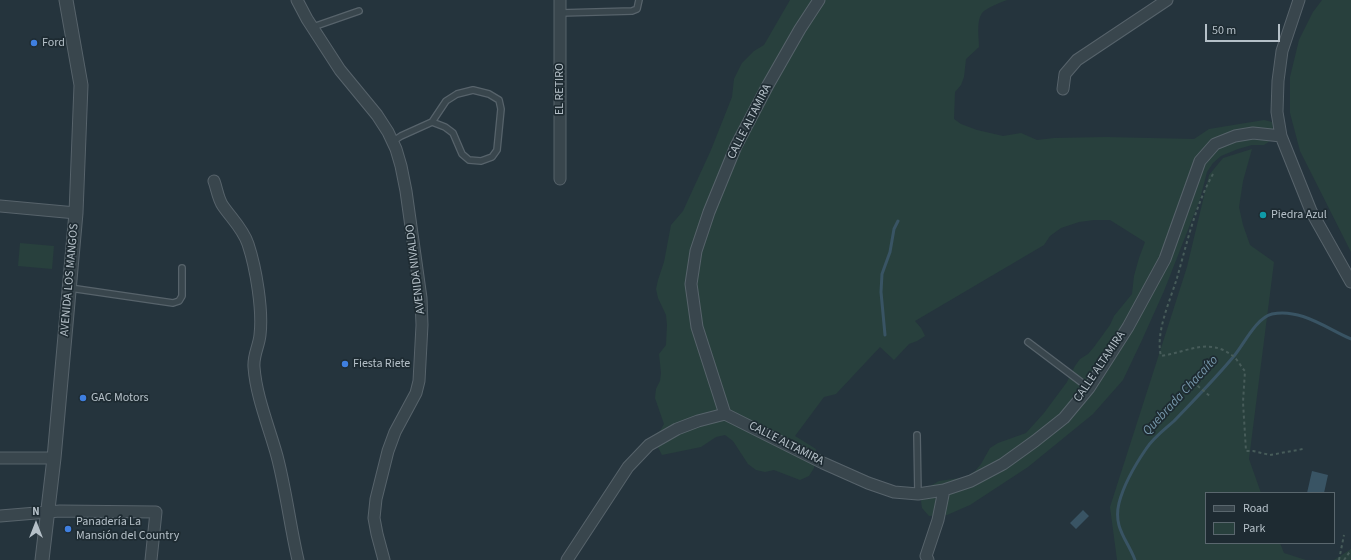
<!DOCTYPE html>
<html>
<head>
<meta charset="utf-8">
<style>
  body { margin:0 }
  #map { position:relative; width:1351px; height:560px; overflow:hidden; background:#25343d; font-family:"Source Sans 3",sans-serif }
  canvas { display:block }
  .legend { position:absolute; left:1205px; top:492px; width:130px; height:52px; box-sizing:border-box; background:#1e2b32; border:1px solid #5a676e; margin:0; padding:5px 7px; list-style:none; font-size:12px; color:#b5c0c8 }
  .legend li { display:flex; align-items:center; gap:8px; height:20px }
  .legend b { width:20px; border:1px solid #5a676e }
  .north { position:absolute; left:16px; top:504px; width:40px; height:40px; -webkit-text-stroke:3px #1e2b32; paint-order:stroke; rotate:0deg; font-size:11px; font-weight:700; line-height:16px; text-align:center; color:#b5c0c8 }
  .north::after { content:''; display:block; margin:auto; width:14px; height:18px; background:#b5c0c8; clip-path:polygon(50% 0,100% 100%,50% 72%,0 100%) }
  .scale { position:absolute; left:1205px; top:24px; width:75px; height:18px; box-sizing:border-box; border:2px solid #b5c0c8; border-top:0; padding-left:5px; font-size:12px; line-height:14px; white-space:nowrap; color:#b5c0c8; -webkit-text-stroke:3px #1e2b32; paint-order:stroke }
</style>
</head>
<body>
<div id="map">
<canvas width="1351" height="560"></canvas>
<ul class="legend">
<li><b style="height:5px;background:#39464d"></b>Road</li>
<li><b style="height:11px;background:#28403d"></b>Park</li>
</ul>
<div class="north">N</div>
<div class="scale">50 m</div>
</div>
<script>
const c = document.querySelector('canvas').getContext('2d');
c.lineJoin = 'round';
function paint(path, color) {
  c.fillStyle = color;
  c.fill(path, 'evenodd');
}
function trace(path, color, width, dash) {
  c.strokeStyle = color;
  c.lineWidth = width;
  c.lineCap = dash ? 'butt' : 'round';
  c.setLineDash(dash || []);
  c.stroke(path);
}
function drawText(font, color, halo, rows, align = 'center') {
  c.font = font + ' "Source Sans 3",sans-serif';
  c.lineWidth = 3.5;
  c.setLineDash([]);
  c.textBaseline = 'middle';
  c.strokeStyle = halo;
  c.fillStyle = color;
  for (const [text, x, y, turn = 0] of rows) {
    c.save();
    c.translate(x, y);
    c.rotate((+turn || 0) * Math.PI / 180);
    c.textAlign = isNaN(turn) ? turn : align;
    if (halo) c.strokeText(text, 0, 0);
    c.fillText(text, 0, 0);
    c.restore();
  }
}
paint(new Path2D(`
  M790,0h217c-6,2 -21,8 -25,13 -6,8 -3,25 -3,34l-13,12 -2,18 -3,8 -6,7 -1,27 7,5 16,6 26,6 18,-3 16,7 17,-2 52,-1 88,2 15,-10 55,-9 8,2 1,5 -3,14 -6,4h-12l-14,4 -17,7 -8,7 -6,9 -7,27 -36,92 -22,49 -19,40 -30,34 -65,53 -58,38 -23,10 -18,1 -7,-8 -1,-7 2,-9 2,-3 14,-8 28,-4 8,-6 6,-7 9,-16 8,-5 28,-10 18,-20 23,-31 8,-16 5,-7 8,-5 6,-7 16,-22 4,-9 18,-22 2,-18 5,-18 6,-16 -35,-22h-16l-15,2 -18,6 -11,8 -6,9 -129,76 6,7 4,8 -8,5 -8,3 -15,16 -14,-13 -44,47 -12,3 -29,39 21,13 -2,19 -5,8 -9,4 -26,-10 -9,2 -9,-2 -8,-6 -15,-23 -8,-6 -9,2 -15,10 -39,8 -10,-19 8,-5 4,-7 -9,-26 1,-9 4,-8 1,-8 -2,-19 7,-9 1,-20 -1,-10 -8,-17 -2,-9 2,-9 6,-18 7,-37 12,-14 28,-61 21,-53 2,-18 8,-16 12,-12 10,-6z
  M1322,0h29v252l-51,-101 -10,-38v-36l9,-37 14,-28z
  M1252,149l-9,32 -4,26 4,18 7,20 24,17 -25,197 12,34h-55v50h74l4,10 22,7h-189l-7,-53 77,-240 22,-92 14,-17z
  M20,243l34,3 -2,23 -34,-3z
  M1351,549v11h-17z`), '#28403d');
paint(new Path2D(`
  M1312,471l16,4 -4,18h-17z
  M1083,510l6,6 -13,13 -6,-6z`), '#395464');
trace(new Path2D(`
  M885,335l-4,-43 1,-18 8,-22 4,-23 4,-8
  M1135,560c-8,-21 -22,-32 -16,-57 5,-19 16,-38 27,-54 7,-11 18,-19 28,-28 20,-21 41,-42 60,-65 10,-12 22,-38 38,-42 28,-6 54,14 79,25`), '#395464', 3);
const service = new Path2D(`
  M560,13l72,-2 5,-2 2,-9
  M313,27l46,-16
  M392,142l9,-6 31,-14 14,-21 11,-7 16,-4 16,4 10,6 2,9 -4,41 -5,7 -11,4 -12,-1 -7,-6 -9,-21 -8,-6 -13,-5
  M70,288l103,15 6,-2 3,-5v-28
  M1028,342l61,46
  M917,435l1,59`);
const minor = new Path2D(`
  M297,0l10,19 33,51 37,45 11,17 8,17 5,17 5,25 15,107 1,27 -3,56 -3,12 -21,39 -7,19 -12,48 -2,19 3,16 7,26
  M1299,0l-17,51 -4,30 -1,31 4,24 30,75 40,71
  M1063,89l2,-15 12,-14 90,-60
  M560,179v-179
  M214,181c3,8 4,18 9,25 9,13 20,23 25,38 8,24 15,66 12,91 -1,11 -7,20 -6,32 2,29 15,60 23,89 9,34 13,70 21,104
  M0,206l76,7
  M725,414l-28,-87 -6,-43 5,-33 13,-39 27,-66 32,-61 32,-56 19,-29
  M0,458h54
  M0,516l60,-5 96,1 -5,48
  M567,560l61,-93 21,-22 28,-16 21,-8 27,-7 98,49 45,20 26,9 24,2 26,-4 27,-9 32,-17 32,-23 29,-23 25,-30 39,-61 37,-68 35,-98 15,-17 20,-8 18,-3 28,3
  M928,560l-2,-4 12,-36 6,-30`);
const tertiary = new Path2D(`
  M42,560l12,-102 22,-245 5,-128 -15,-85`);
trace(service, '#57636b', 8);
trace(minor, '#57636b', 13);
trace(tertiary, '#57636b', 15);
trace(new Path2D(`
  M1213,174c-18,32 -26,69 -36,104 -7,23 -22,55 -16,78 27,-4 47,-19 72,0 5,4 8,11 12,15l-2,31 3,49h7l17,4 33,-6
  M1193,382l18,15
  M1339,560l5,-25
  M1344,560l7,-10`), '#475c5a', 2, [3, 3]);
trace(service, '#39464d', 5.5);
trace(minor, '#39464d', 11);
trace(tertiary, '#39464d', 13);
for (const [x, y, r, color] of [
  [34,43,4,"#3f7fe0"],
  [1263,215,4,"#0f9aa8"],
  [345,364,4,"#3f7fe0"],
  [83,398,4,"#3f7fe0"],
  [68,529,4,"#3f7fe0"]
]) {
  const dot = new Path2D();
  dot.arc(x, y, r, 0, 2 * Math.PI);
  c.fillStyle = color;
  c.fill(dot);
  trace(dot, '#1e2b32', 1.5);
}
drawText('12px', '#b5c0c8', '#1e2b32', [
  ["Ford",42,43],
  ["Piedra Azul",1271,215],
  ["Fiesta Riete",353,364],
  ["GAC Motors",91,398],
  ["Panadería La",76,522],
  ["Mansión del Country",76,536]
], 'left');
drawText('12px', '#b5c0c8', '#1e2b32', [
  ["EL RETIRO",560,89,-90],
  ["CALLE ALTAMIRA",750,122,-63],
  ["AVENIDA NIVALDO",416,269,-97],
  ["AVENIDA LOS MANGOS",70,280,-85],
  ["CALLE ALTAMIRA",1100,367,-56],
  ["CALLE ALTAMIRA",786,444,27]
]);
drawText('italic 13px', '#7697aa', '#1e2b32', [
  ["Quebrada Chacaíto",1181,396,-47]
]);
</script>
</body>
</html>
